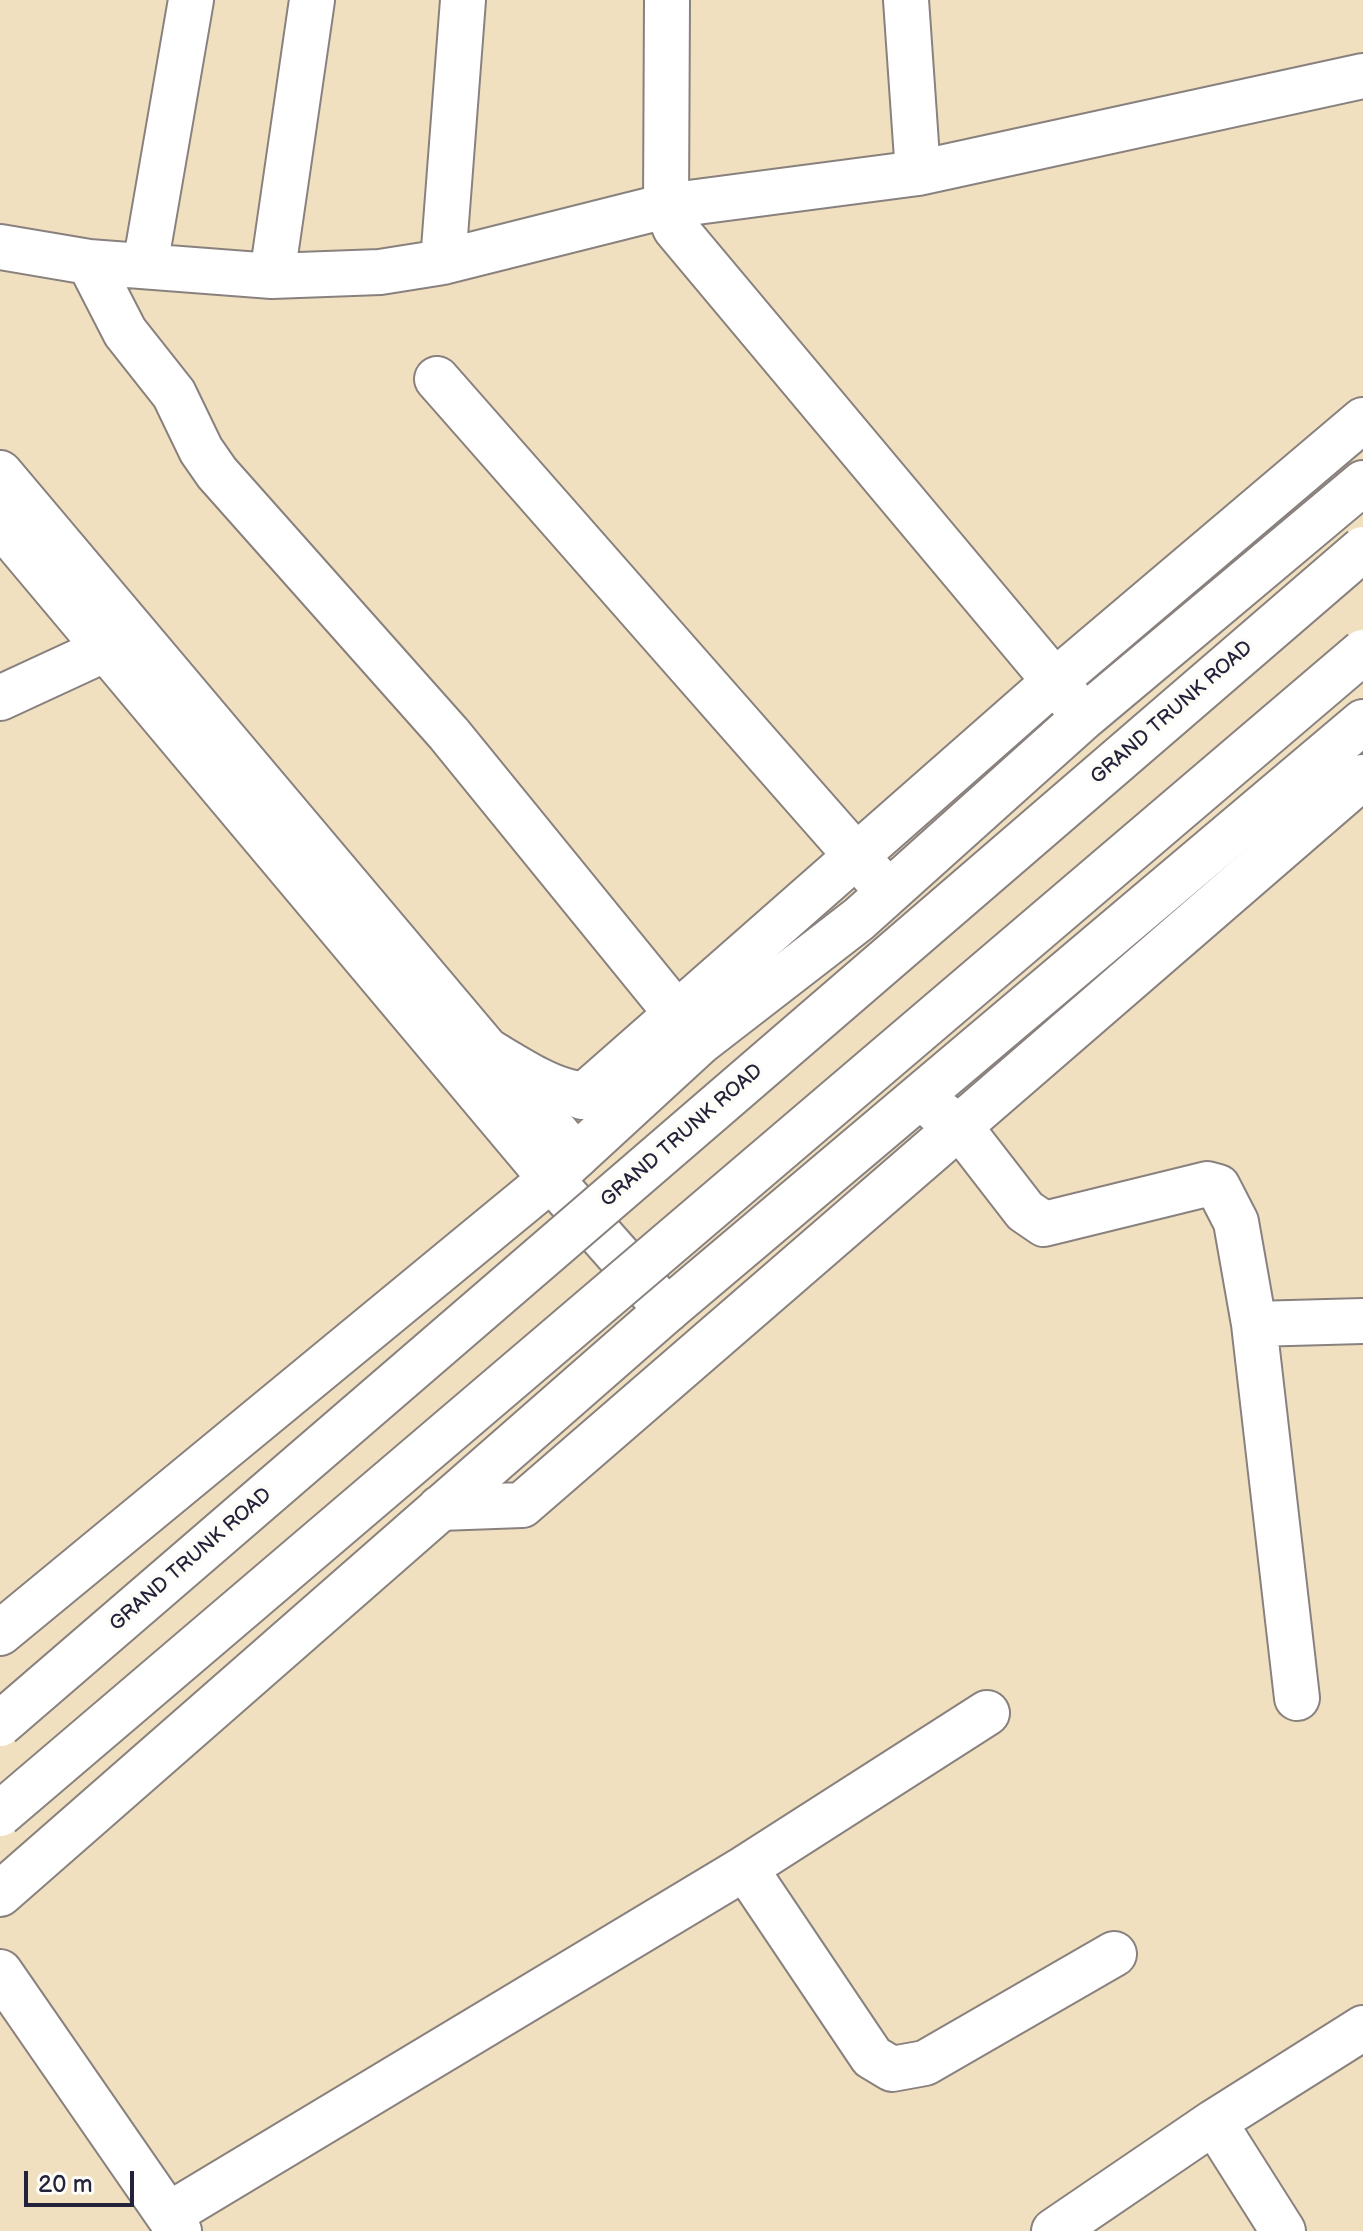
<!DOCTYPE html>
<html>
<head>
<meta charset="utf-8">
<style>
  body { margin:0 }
  #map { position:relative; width:1363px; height:2231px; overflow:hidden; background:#f0e0c0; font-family:"Balsamiq Sans",sans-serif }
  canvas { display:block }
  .scale { position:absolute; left:24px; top:2171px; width:110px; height:36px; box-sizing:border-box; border:4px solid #22223b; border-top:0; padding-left:10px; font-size:24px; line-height:28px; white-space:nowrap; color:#22223b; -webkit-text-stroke:6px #fdfcf7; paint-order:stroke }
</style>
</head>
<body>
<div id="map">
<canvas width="1363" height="2231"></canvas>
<div class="scale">20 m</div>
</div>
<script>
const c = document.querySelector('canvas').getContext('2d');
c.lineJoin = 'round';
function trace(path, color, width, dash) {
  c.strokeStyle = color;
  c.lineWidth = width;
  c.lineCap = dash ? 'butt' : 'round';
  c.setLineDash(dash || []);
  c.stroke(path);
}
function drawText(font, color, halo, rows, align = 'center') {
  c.font = font + ' "Balsamiq Sans",sans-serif';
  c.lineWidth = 7;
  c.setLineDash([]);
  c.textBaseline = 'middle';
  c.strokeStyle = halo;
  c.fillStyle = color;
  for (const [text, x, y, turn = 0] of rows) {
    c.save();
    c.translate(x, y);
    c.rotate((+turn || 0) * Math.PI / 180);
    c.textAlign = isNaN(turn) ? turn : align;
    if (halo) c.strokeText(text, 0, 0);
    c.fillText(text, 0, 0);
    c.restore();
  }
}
const minor = new Path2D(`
  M667,0l-1,206 9,22 398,475
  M906,0l12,173
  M0,247l89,15 183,14 108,-4 63,-10 223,-56 252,-33 445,-97
  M89,262l36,70 49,62 27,56 16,23 232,261 245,301
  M443,262l20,-262
  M145,266l46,-266
  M272,276l40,-276
  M437,379l437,497
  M0,698l106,-49
  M582,1097l473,-416 308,-261
  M936,1110l24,17 65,84 19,13 163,-40 11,3 18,35 18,102 43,374
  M1254,1324l109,-3
  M440,1508l82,-3 841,-728
  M745,1868l127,189 20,12 33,-6 189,-109
  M0,1972l179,259
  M1214,2122l69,109
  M168,2215l577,-347 242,-155
  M1054,2231l160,-109 149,-94`);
const major = new Path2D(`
  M0,473l576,683
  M0,523l551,656 116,131`);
const highway = new Path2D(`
  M488,1051c64,38 83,54 160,38
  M0,1633l551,-454 149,-137 159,-123 225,-202 279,-234
  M0,1894l667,-584 696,-588`);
trace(minor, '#89817e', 48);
trace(major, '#89817e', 48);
trace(highway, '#89817e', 48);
trace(minor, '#fff', 44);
trace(major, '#fff', 44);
trace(highway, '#fff', 44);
const highwayBridge = new Path2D(`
  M0,1724l1363,-1175
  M0,1814l1363,-1162`);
trace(highwayBridge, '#89817e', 48, []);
trace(highwayBridge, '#fff', 44);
drawText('20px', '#22223b', '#fdfcf7', [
  ["GRAND TRUNK ROAD",1172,713,-41],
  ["GRAND TRUNK ROAD",682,1136,-41],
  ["GRAND TRUNK ROAD",191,1560,-41]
]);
</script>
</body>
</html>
